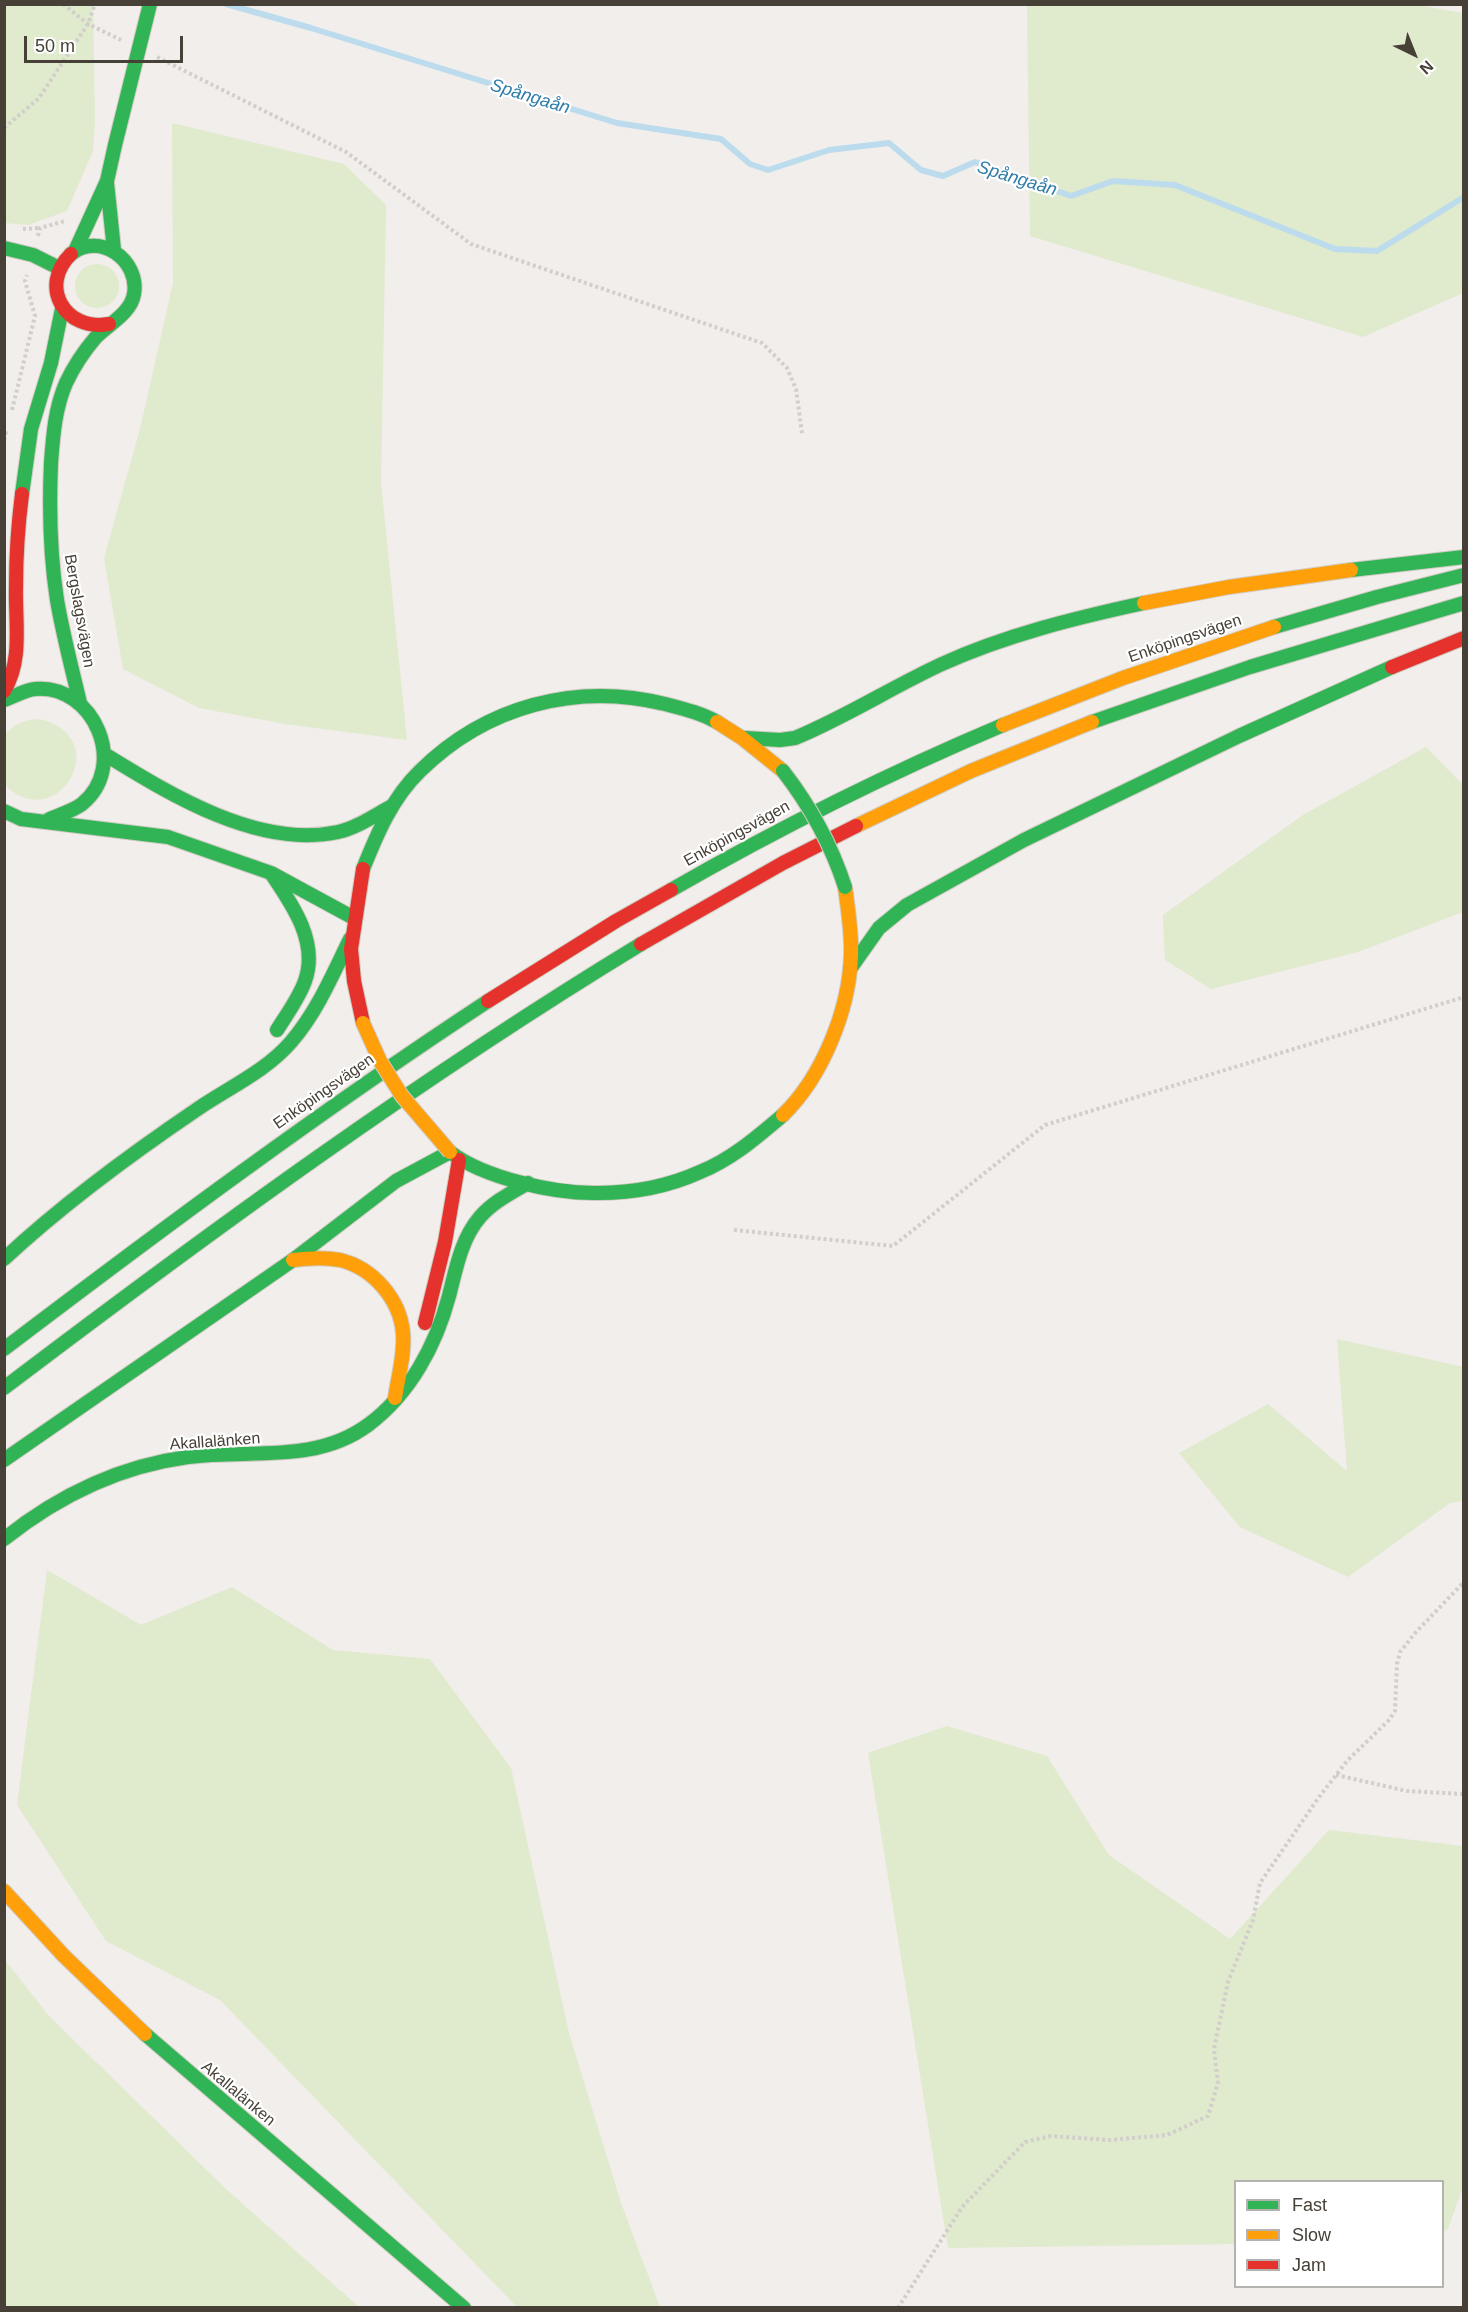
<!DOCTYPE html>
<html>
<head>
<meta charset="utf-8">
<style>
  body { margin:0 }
  #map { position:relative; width:1468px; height:2312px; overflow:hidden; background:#f1eeeb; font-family:Arial,sans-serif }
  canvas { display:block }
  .frame { position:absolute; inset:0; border:6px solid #474037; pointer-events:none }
  .legend { position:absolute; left:1234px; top:2180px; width:210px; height:108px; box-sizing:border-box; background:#fff; border:2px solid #b5b3af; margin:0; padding:8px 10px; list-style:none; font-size:18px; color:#474037 }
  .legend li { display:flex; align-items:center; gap:12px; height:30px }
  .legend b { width:30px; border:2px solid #b5b3af }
  .north { position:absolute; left:1384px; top:24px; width:60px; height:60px; -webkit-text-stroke:4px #fff; paint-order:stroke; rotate:137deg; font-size:16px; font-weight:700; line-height:24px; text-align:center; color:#474037 }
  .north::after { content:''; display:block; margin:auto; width:21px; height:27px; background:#474037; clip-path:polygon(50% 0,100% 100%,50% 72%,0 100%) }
  .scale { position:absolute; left:24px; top:36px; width:159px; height:27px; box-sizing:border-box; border:3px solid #474037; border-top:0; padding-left:8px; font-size:18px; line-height:21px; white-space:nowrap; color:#474037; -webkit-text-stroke:4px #fff; paint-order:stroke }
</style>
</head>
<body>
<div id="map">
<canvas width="1468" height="2312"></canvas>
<div class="frame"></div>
<ul class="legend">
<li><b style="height:8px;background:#30b455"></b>Fast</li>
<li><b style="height:8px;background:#ff9f0a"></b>Slow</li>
<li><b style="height:8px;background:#e5322d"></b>Jam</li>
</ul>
<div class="north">N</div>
<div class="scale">50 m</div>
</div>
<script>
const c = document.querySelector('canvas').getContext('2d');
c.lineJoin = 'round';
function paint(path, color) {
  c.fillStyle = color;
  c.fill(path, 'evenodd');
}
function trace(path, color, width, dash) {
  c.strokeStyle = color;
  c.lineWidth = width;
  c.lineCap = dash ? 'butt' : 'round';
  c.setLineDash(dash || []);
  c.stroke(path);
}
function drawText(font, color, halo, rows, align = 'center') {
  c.font = font + ' Arial,sans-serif';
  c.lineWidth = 4.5;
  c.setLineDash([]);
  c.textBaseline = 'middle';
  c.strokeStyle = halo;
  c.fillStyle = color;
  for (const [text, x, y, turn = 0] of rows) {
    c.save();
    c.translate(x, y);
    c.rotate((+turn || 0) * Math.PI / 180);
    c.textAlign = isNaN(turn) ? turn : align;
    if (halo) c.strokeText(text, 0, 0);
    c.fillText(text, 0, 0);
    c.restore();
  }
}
paint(new Path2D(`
  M4,5h89l2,115 -2,31 -26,60 -39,14 -23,-2z
  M1417,5l46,8v280l-100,44 -333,-101 -3,-231z
  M172,123l172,41 42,41 -5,278 26,257 -122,-16 -86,-16 -76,-39 -19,-111 36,-129 33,-146z
  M75 286a22 22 0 1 1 44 0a22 22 0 1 1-44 0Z
  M39,719c78,18 18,119 -35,65l1,-50c10,-10 19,-14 34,-15z
  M1426,747l37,38v127l-105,40 -147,37 -46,-29 -2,-45 140,-100z
  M1337,1339l127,28 -1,134 -13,2 -102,74 -108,-50 -61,-74 89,-49 79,67z
  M47,1570l94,55 91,-38 101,63 97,9 81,109 58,265 52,170 39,104h-143l-297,-307 -114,-59 -89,-136z
  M947,1726l100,30 62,99 121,84 99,-109 134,16 1,338 -16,45 -5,2 -1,-49h-206l-1,62 -287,4 -80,-495z
  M5,1960l44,56 177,173 133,118h-354z`), '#e0eacc');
trace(new Path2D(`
  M226,4l85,24 306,95 104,16 29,25 18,6 61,-20 60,-7 32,27 22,6 32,-14 96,34 42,-15 62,4 160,64 42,2 87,-54`), '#bcdcee', 6);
const fast = new Path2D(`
  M107,183l7,67
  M4,248l29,7 26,13
  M75,251l32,-70 8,-36
  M71,254c28,-23 69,6 63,40 -3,19 -25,30 -38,43 -12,14 -22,29 -30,46 -11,25 -13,53 -15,80 -2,46 -1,92 6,137 6,35 15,69 23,103
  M22,494l9,-65 20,-66 11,-54
  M1351,570l113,-13
  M1274,627l103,-30 87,-22
  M4,700c9,-3 21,-10 31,-11 59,-5 94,77 47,115 -9,7 -24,11 -34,16
  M1092,722l158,-55 214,-64
  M745,738l35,2 15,-2c51,-21 97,-51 147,-74 64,-29 133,-46 202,-61
  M106,755c65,40 153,94 232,77 19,-4 37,-17 54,-26
  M4,811l17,8 147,18 103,36 81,44
  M363,869c14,-35 29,-71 57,-98 66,-65 156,-89 245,-67 19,5 36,9 52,18
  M271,873c21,31 48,69 34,108 -6,17 -18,33 -28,49
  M671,890c108,-62 218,-117 332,-165
  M850,969l29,-41 28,-23 117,-65 215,-104 153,-69
  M450,1152c34,26 105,42 148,41 34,0 71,-7 102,-21 32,-13 57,-35 83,-57
  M4,1259c60,-56 127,-105 195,-151 31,-21 67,-37 92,-66 26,-30 42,-68 59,-103
  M4,1349c158,-120 318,-239 484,-348
  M4,1388c207,-157 415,-309 637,-444
  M4,1460l289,-200 103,-79 54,-29
  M4,1539c54,-43 116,-73 184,-82 62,-8 127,7 180,-32 42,-31 68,-80 81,-129 7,-27 12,-57 31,-79 13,-15 31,-24 48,-34
  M145,2034l319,274`);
const slow = new Path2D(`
  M1144,603l85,-16 122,-17
  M717,722l25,16 41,33
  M1003,725l120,-47 151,-51
  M856,826l115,-55 121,-49
  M783,1115c39,-38 66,-104 68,-159 1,-23 -3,-46 -6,-69
  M293,1260c16,-2 31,-3 47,0 33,8 60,39 63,73 2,21 -5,44 -8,65
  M4,1891l60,65 81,78`);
const jam = new Path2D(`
  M71,254c-33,32 -6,78 38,70
  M1392,667l72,-29
  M4,691c19,-31 11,-69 12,-104 0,-31 2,-62 6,-93
  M363,869l-12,80 3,32 9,42
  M641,944l142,-81 73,-37
  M488,1001l128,-80 55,-31
  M425,1323l20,-81 14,-82`);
trace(fast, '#d0cbc2', 16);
trace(slow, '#d0cbc2', 16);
trace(jam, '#d0cbc2', 16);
trace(new Path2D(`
  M63,4l25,20 33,16
  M157,57l189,95 125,92 291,99 25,25 9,21 6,44
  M4,128l35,-30 49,-74 7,-20
  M23,229l17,-1
  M38,236l2,-8 25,-7
  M12,410l23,-94 -10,-35 2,-6
  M4,440l3,-11
  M734,1230l159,16 152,-121 419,-128
  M1336,1775l71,16 57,3
  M898,2308l64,-101 63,-65 26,-6 59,4 57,-5 41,-19 10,-33 -4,-34 14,-67 25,-62 7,-37 59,-86 28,-36 42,-41 6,-9 2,-47 3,-12 16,-20 48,-50`), '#d1cecb', 4, [3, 3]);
trace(fast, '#30b455', 14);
trace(slow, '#ff9f0a', 14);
trace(jam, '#e5322d', 14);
const fastBridge = new Path2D(`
  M115,145l35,-141
  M783,771c28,36 48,73 62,116`);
const slowBridge = new Path2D(`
  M363,1023l17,38 22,35 48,56`);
trace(fastBridge, '#d0cbc2', 16, []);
trace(slowBridge, '#d0cbc2', 16, []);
trace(fastBridge, '#30b455', 14);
trace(slowBridge, '#ff9f0a', 14);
drawText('16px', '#474037', '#fff', [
  ["Bergslagsvägen",79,611,80],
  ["Enköpingsvägen",1185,639,-19],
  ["Enköpingsvägen",737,834,-29],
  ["Enköpingsvägen",324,1092,-35],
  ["Akallalänken",215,1442,-4],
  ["Akallalänken",238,2094,40]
]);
drawText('italic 18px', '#307da9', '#fff', [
  ["Spångaån",530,97,17],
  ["Spångaån",1017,179,17]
]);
</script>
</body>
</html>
